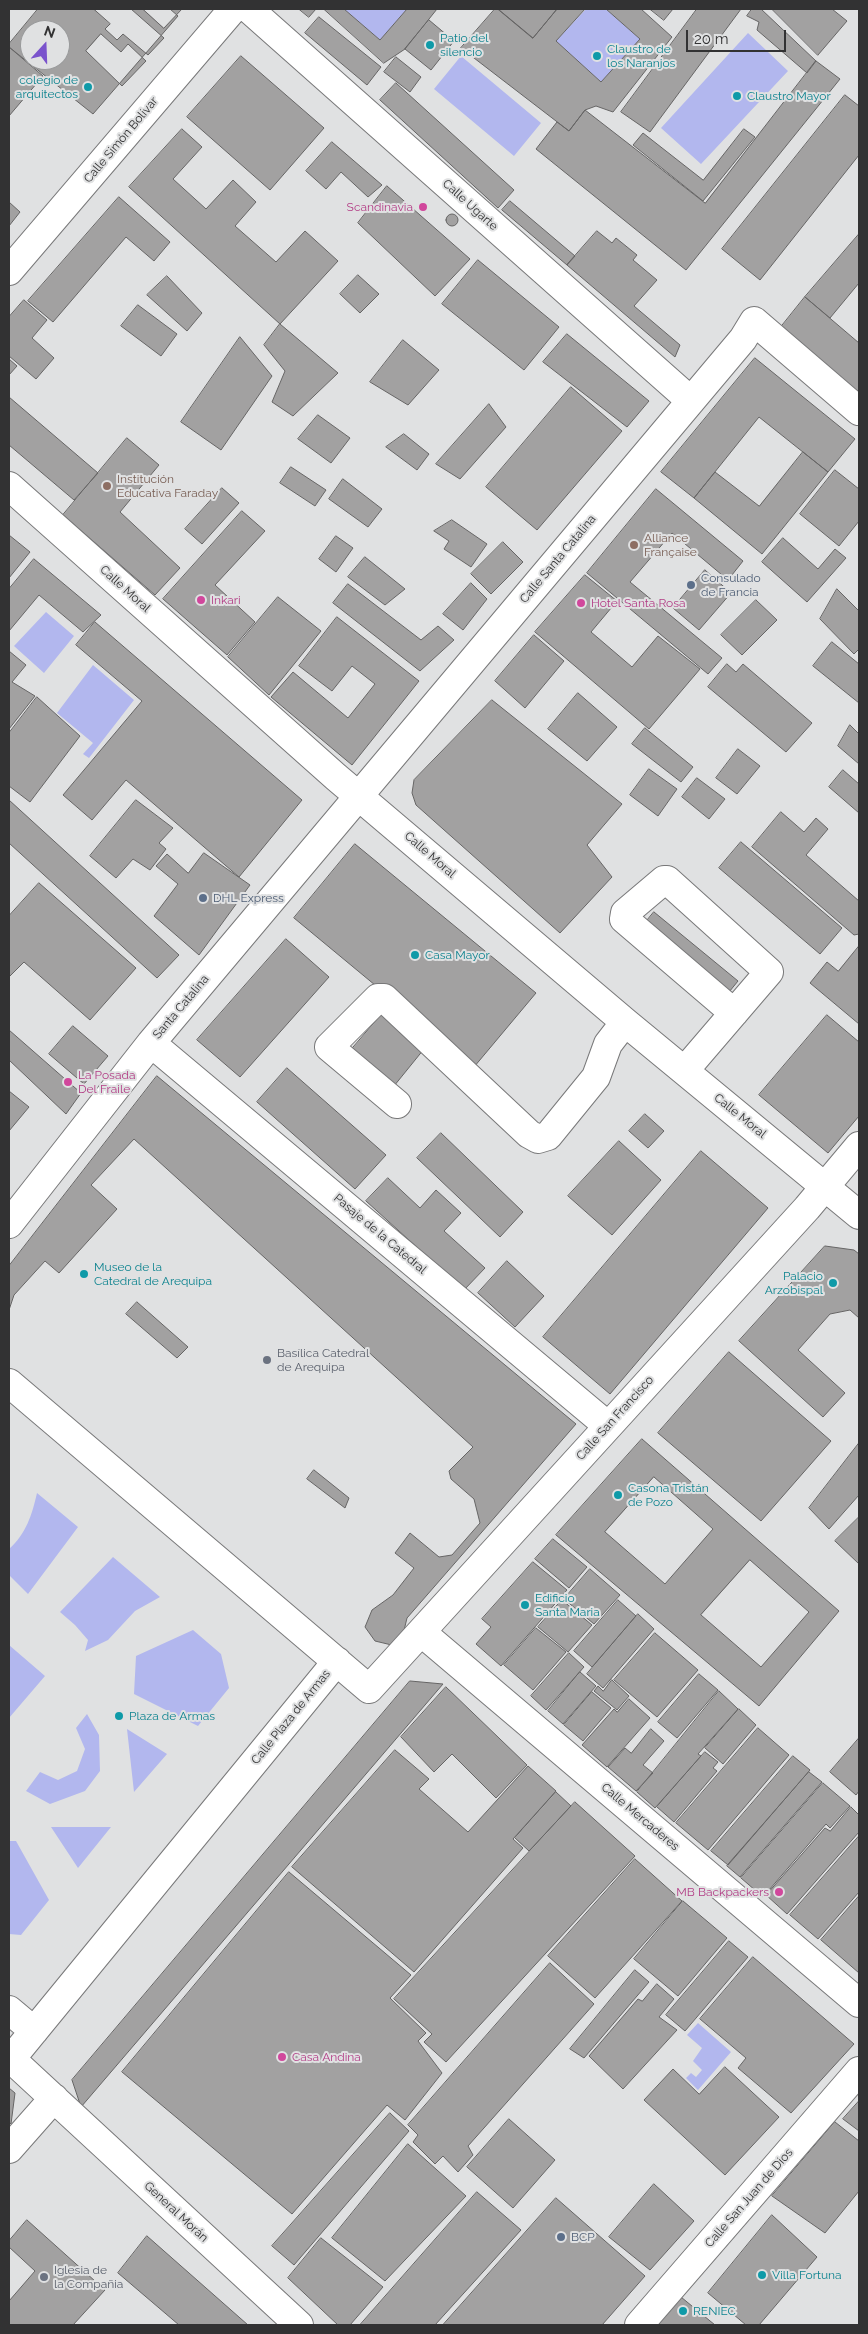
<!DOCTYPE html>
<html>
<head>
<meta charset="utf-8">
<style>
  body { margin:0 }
  #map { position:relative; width:868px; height:2334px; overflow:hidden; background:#e0e1e2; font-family:Raleway,sans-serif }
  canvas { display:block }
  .frame { position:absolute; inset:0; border:10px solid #323233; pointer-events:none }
  .north { position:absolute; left:20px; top:20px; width:50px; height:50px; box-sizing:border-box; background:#e0e1e2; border:1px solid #9a9b9c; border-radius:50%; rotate:20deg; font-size:14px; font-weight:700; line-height:20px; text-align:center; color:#323233 }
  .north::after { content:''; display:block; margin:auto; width:18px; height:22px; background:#7a53cc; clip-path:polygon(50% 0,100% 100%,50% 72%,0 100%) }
  .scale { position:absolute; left:686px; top:30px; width:100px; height:22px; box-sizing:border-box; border:2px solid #323233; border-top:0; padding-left:6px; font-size:15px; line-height:18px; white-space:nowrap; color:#323233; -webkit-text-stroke:4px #e0e1e2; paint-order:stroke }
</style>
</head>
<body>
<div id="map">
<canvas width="868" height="2334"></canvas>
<div class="frame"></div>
<div class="north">N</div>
<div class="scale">20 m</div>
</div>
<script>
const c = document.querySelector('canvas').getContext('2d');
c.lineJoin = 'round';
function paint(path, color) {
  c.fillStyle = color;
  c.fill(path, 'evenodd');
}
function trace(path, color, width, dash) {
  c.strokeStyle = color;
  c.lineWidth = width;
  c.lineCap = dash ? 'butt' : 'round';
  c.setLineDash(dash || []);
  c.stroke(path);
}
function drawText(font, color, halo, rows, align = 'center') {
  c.font = font + ' Raleway,sans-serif';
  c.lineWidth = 4;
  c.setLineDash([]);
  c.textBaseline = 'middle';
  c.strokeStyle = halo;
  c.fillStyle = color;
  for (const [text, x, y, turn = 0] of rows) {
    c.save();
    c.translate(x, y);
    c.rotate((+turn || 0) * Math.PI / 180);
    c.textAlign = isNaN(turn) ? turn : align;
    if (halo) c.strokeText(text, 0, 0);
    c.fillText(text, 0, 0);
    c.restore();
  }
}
paint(new Path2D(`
  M344,9h63l-27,31z
  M586,9h20l34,30 -39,43 -45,-41z
  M748,33l40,38 -87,93 -40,-36z
  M461,56l80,67 -27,33 -80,-67z
  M46,612l28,24 -30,37 -30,-27z
  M93,665l41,35 -45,58 -6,-4 10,-11 -36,-30z
  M37,1493l41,34 -50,67 -19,-19v-26c17,-15 23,-34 28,-56z
  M113,1557l47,40 -25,14 -27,29 -23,11 3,-11 -13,-15 -15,-13z
  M193,1630l28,24 8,34 -31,38 -64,-32 2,-38z
  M9,1645l36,31 -36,42z
  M87,1714l12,21 1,36 -15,20 -35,13 -24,-13 14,-19 18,8 19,-9 8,-22 -9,-21z
  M127,1729l40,25 -33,38z
  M51,1827h60l-33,41z
  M9,1841h7l33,59 -28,35 -12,-1z
  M698,2023l33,29 -33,38 -12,-12 5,-5 5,4 6,-7 -9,-9 9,-13 -15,-13z`), '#b2b7ee');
const building = new Path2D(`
  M38,9h132l8,7 -85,98 -84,-67v-3zM30,30h30v30h-30z
  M94,9h37l33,29 -16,17 -25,-21 -6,6 -12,-11 5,-5z
  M143,9h39l-18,19z
  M299,9h17l-7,8z
  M324,9h20l36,31 27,-31h30l-32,40 -21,14z
  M495,9h3l35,29 24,-29h28l-29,32 45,41 39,-43 -34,-30h35l31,28 -59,75 -17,-6 -11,4 -16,21 -108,-83z
  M498,9h59l-24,29z
  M650,9h23l-9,11z
  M697,9h44l-91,123 -29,-20z
  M752,9h9l55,52 -9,12 -50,-43 2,-8 -12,-6z
  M772,9h60l15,12 -29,34z
  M319,17l62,50 -14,18 -62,-52z
  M429,20l25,21 -23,29 -26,-21z
  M101,34l20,18 7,-8 18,17 -24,25 -36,-35z
  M9,47l34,29 -34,40z
  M241,56l83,72 -54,62 -83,-73z
  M396,57l25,20 -11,15 -26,-20z
  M816,61l24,18 -154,191 -150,-121 21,-27 12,9 16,-21 120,93z
  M396,83l118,107 -16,18 -118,-108z
  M845,95l14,11v49l-99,125 -38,-31z
  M182,129l20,18 -29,32 33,30 27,-29 23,22 -21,24 41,36 29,-31 33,30 -58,63 -151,-137z
  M744,129l11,8 -52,64 -70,-56 10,-12 60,47z
  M332,142l50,43 -14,12 -27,-25 -15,17 -20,-18z
  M387,186l83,73 -35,37 -77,-73z
  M119,197l51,45 -16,19 -28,-24 -73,85 -25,-21z
  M510,201l65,55 -8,9 -65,-55z
  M9,202l11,10 -11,14z
  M446 220a6 6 0 1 1 12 0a6 6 0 1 1-12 0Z
  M597,231l15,12 4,-5 21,17 -4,5 24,20 -23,26 46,39 -5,12 -108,-92z
  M859,234v49l-29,35 -25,-21z
  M478,260l81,67 -35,43 -82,-66z
  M358,275l21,19 -19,19 -20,-19z
  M167,276l35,37 -15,18 -40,-36z
  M805,297l54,46v50l-78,-66z
  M24,300l23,20 -15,18 22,20 -18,21 -27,-23v-39z
  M138,305l39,29 -16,22 -40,-30z
  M280,324l58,49 -45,43 -21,-14 13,-31 -21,-26z
  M567,334l82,67 -22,26 -84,-65z
  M240,337l32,39 -51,74 -40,-28z
  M403,340l36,30 -31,35 -38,-23z
  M755,358l100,81 -27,33 -69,-55 -65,81 -33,-26z
  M9,359l8,7 -8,9z
  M571,387l51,44 -85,99 -51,-43z
  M9,397l89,76 -24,27 -65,-55z
  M489,404l17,23 -46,52 -24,-15z
  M318,415l32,23 -19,25 -33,-24z
  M404,434l25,20 -12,16 -31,-23z
  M127,438l32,27 -39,47 60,56 -25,27 -92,-80z
  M803,452l25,20 -66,82 -68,-56 21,-26 44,34z
  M291,467l35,23 -11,16 -35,-23z
  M835,470l24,19v32l-20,25 -39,-32z
  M343,479l39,30 -14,18 -39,-28z
  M222,488l17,15 -37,41 -17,-15z
  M656,489l87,72 -15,19 -56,-47 -42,49 92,76 -14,16 -121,-101z
  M242,511l23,20 -50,54 40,37 -28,33 -64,-56z
  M452,520l35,24 -16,23 -27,-18 5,-8 -15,-10z
  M9,535l21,17 -21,26z
  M336,536l17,12 -17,24 -17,-13z
  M783,538l35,31 17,-20 11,9 -39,44 -45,-40z
  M503,542l20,20 -32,32 -20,-20z
  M365,557l40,32 -20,16 -37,-28z
  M34,559l67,56 -18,17 -44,-37 -30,36v-42z
  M705,570l26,23 -32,37 -26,-22z
  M585,575l32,26 -26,31 41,35 26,-31 42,33 -51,60 -114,-97z
  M471,583l16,16 -24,31 -20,-16z
  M348,584l73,56 17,-14 16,14 -34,31 -87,-68z
  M837,589l22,22v38l-5,5 -34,-35z
  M278,597l43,34 -52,64 -41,-38z
  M756,600l21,20 -35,35 -21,-20z
  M337,617l82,64 -67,84 -81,-68 22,-25 55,46 27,-34 -23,-18 -20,25 -33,-25z
  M95,622l207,178 -63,77 -113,-97 -34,40 -29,-25 79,-94 -66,-56z
  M534,635l30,26 -39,47 -30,-27z
  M832,642l27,22v39l-46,-37z
  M9,651l17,14 -14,17 23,14 -26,33z
  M727,664l9,8 7,-8 69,59 -26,29 -78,-65z
  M578,693l39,34 -30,34 -39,-32z
  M37,697l43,39 -50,66 -21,-16v-53z
  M492,700l130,104 -35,41 25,32 -52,56 -144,-128 -4,-12 2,-13z
  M850,725l9,9v30l-21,-18z
  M645,728l48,39 -12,15 -49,-38z
  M738,749l22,17 -23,28 -21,-16z
  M649,769l28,20 -19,27 -28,-21z
  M843,770l16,14v29l-30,-26z
  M697,778l28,21 -16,20 -27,-22z
  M9,800l170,155 -22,23 -148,-135z
  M136,800l37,28 -14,15 7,6 -16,21 -17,-11 -17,19 -26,-22z
  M781,812l23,20 12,-14 12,11 -22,26 53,46v33l-5,1 -102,-88z
  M741,842l101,86 -22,26 -101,-86z
  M355,844l181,149 -62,74 -180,-149z
  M204,853l46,32 -51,70 -45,-39 24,-32 -22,-18 11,-12 21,19z
  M39,883l97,85 -46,52 -66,-58 -15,15v-61z
  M654,912l84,69 -13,16 -84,-69z
  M286,939l43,38 -89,100 -43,-37z
  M859,946v78l-49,-41 17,-21 11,9z
  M382,1014l42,35 -30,37 -43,-36z
  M827,1015l32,27v74l-31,37 -69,-58z
  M73,1026l35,30 -24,28 -35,-30z
  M9,1030l72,63 -15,21 -57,-54z
  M287,1068l99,87 -31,34 -98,-87z
  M157,1076l419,348 -169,194 -7,29 -25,-6 -10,-14 7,-17 21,-15 21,-27 -19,-15 15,-20 29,24 13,-2 28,-32 -6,-24 -23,-20 -2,-8 24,-24 -339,-308 -43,46 26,24 -58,64 -14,-12 -31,34 -5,15v-44z
  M9,1091l20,16 -20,24z
  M645,1114l19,17 -16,17 -19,-17z
  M441,1133l82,79 -23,25 -83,-79z
  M619,1141l42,39 -49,55 -44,-39z
  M701,1151l67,57 -158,186 -67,-57z
  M388,1178l32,30 16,-18 25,23 -17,18 41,37 -21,22 -98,-89z
  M825,1246l29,4 5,4v64l-9,-8 -20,4 -32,36 47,43 -22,24 -84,-76z
  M507,1261l37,35 -29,31 -37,-34z
  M137,1302l51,45 -11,11 -51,-44z
  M729,1352l102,89 -70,80 -103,-88z
  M642,1439l197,172 -80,95 -203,-171zM654,1477l59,52 -48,55 -60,-52zM750,1560l59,52 -48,55 -60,-52z
  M859,1443v52l-30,34 -20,-21z
  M314,1470l35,28 -4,10 -38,-29z
  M859,1517v47l-24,-23z
  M553,1539l34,28 -18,21 -34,-29z
  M533,1562l34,28 -66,76 -25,-22 15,-17 -9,-8z
  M590,1569l30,26 -26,29 -30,-25z
  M562,1600l30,25 -24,27 -30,-25z
  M618,1600l18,16 -44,51 -18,-16z
  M638,1614l16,15 -51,59 -16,-14z
  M536,1628l30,24 -33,38 -29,-25z
  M655,1633l43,37 -41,47 -43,-37z
  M569,1653l15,14 -38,43 -15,-14z
  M580,1672l16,14 -33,38 -15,-13z
  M699,1674l19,16 -41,48 -19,-16z
  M612,1680l17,16 -12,14 -23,-19 4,-5 5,5z
  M410,1681l33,3 -362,423 -9,-27z
  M446,1687l81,78 -31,33 -44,-44 -18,18 -33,-35z
  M719,1691l19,18 -40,45 3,2 -46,52 -18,-16z
  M592,1692l19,16 -28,33 -19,-16z
  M629,1699l21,19 -43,49 -25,-22 32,-36 3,3z
  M739,1709l17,16 -33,39 -18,-16z
  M758,1728l31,27 -81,95 -32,-27z
  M651,1729l13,12 -21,24 10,8 -17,18 -28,-24 17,-19 6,5z
  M859,1738v53l-3,4 -26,-23z
  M395,1750l34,29 -10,10 49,43 60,-66 28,25 -43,48 10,9 -109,124 -122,-105z
  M705,1752l13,10 -5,6 4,3 -43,51 -17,-15z
  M793,1756l17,14 -82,95 -17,-14z
  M809,1772l13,10 -82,95 -13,-11z
  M823,1783l27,23 -20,22 -4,-4 -63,73 -22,-19z
  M556,1792l15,14 -42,45 -14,-13z
  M575,1802l60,54 -189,206 -22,-20 8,-8 -38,-35z
  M851,1807l8,8v17l-72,82 -21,-19 59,-67 5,3z
  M859,1836v56l-41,47 -28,-24z
  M635,1859l47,42 -87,97 -47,-42z
  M289,1872l122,103 -21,23 36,35 -8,8 24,32 -37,47 -18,-15 -95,109 -170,-142z
  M859,1896v77l-38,-33z
  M683,1901l44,37 -49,58 -44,-37z
  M729,1941l19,16 -63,74 -19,-16z
  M753,1957l101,87 -63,69 -53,-45 8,-10 -46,-39z
  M550,1963l44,41 -126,142 5,9 -15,17 -15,-16 -8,8 -22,-22 5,-7 -10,-10z
  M635,1970l14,12 -65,76 -14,-9z
  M657,1984l17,15 -15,18 18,13 -54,59 -34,-33 49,-57 4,2z
  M725,2067l54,50 -54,58 -81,-75 29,-31 26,25z
  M9,2088l6,5 -4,31 -2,-2z
  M859,2101v30l-16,-12z
  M390,2113l19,18 -115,134 -22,-19z
  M509,2119l46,41 -42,48 -46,-41z
  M835,2122l24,19v50l-34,42 -53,-37z
  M408,2144l58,52 -81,85 -53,-43z
  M654,2184l40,37 -44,49 -41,-33z
  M477,2192l44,38 -86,95h-75z
  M556,2198l89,78 -43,49h-159z
  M772,2215l45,42 -58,68h-13l-38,-32z
  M27,2220l78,70 -32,35h-64v-24l26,-30 -26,-24v-6z
  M147,2236l101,89h-69l-61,-52z
  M321,2238l62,49 -33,38h-12l-50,-47z
  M681,2297l34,28h-59z`);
paint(building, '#a2a1a1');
trace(building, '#666565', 1);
const minor = new Path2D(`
  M249,9l442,392
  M9,271l224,-262
  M9,486l327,291 289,245 234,193
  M151,1043l457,383
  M685,1070l84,-98 -102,-92h-3l-39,33 -1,6 110,94
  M397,1104l-68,-57 49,-49h6l145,136 9,5 10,-3 48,-59 12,-33 17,-22
  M9,1224l142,-181 592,-704 11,-18 105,90
  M9,1383l360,306 438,-481 52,-62
  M421,1632l438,371
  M9,2010l25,21
  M9,2057l290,268
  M11,2059l326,-398
  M9,2149l45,-51
  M639,2325l220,-254`);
trace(minor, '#787879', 30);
trace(minor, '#fff', 28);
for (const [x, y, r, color] of [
  [430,45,5,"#0f9aa8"],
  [597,56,5,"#0f9aa8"],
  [88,87,5,"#0f9aa8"],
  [737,96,5,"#0f9aa8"],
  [423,207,5,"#d1479c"],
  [107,486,5,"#8d6e63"],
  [634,545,5,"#8d6e63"],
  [691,585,5,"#5c6f8a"],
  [201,600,5,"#d1479c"],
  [581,603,5,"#d1479c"],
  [203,898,5,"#5c6f8a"],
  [415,955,5,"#0f9aa8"],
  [68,1082,5,"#d1479c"],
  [84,1274,5,"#0f9aa8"],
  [833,1283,5,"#0f9aa8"],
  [267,1360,5,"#6b7280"],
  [618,1495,5,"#0f9aa8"],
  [525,1605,5,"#0f9aa8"],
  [119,1716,5,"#0f9aa8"],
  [779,1892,5,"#d1479c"],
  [282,2057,5,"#d1479c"],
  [561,2237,5,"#5c6f8a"],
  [762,2275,5,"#0f9aa8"],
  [44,2277,5,"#6b7280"],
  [683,2311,5,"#0f9aa8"]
]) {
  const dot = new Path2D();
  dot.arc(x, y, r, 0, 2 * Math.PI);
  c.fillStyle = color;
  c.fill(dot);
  trace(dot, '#e0e1e2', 2);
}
drawText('12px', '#0d838f', '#e0e1e2', [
  ["Patio del",440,38],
  ["silencio",440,52],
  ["Claustro de",607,49],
  ["los Naranjos",607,63],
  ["colegio de",78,80,"right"],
  ["arquitectos",78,94,"right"],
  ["Claustro Mayor",747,96],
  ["Casa Mayor",425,955],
  ["Museo de la",94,1267],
  ["Catedral de Arequipa",94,1281],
  ["Palacio",823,1276,"right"],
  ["Arzobispal",823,1290,"right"],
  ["Casona Tristán",628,1488],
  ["de Pozo",628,1502],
  ["Edificio",535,1598],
  ["Santa Maria",535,1612],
  ["Plaza de Armas",129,1716],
  ["Villa Fortuna",772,2275],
  ["RENIEC",693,2311]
], 'left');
drawText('12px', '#323233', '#e0e1e2', [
  ["Calle Simón Bolívar",121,140,-50],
  ["Calle Ugarte",470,205,42],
  ["Calle Santa Catalina",558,559,-50],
  ["Calle Moral",125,589,42],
  ["Calle Moral",430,855,41],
  ["Santa Catalina",181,1007,-50],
  ["Calle Moral",740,1116,39],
  ["Pasaje de la Catedral",380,1234,40],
  ["Calle San Francisco",615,1418,-48],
  ["Calle Plaza de Armas",291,1717,-51],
  ["Calle Mercaderes",640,1817,40],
  ["Calle San Juan de Dios",749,2198,-49],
  ["General Morán",176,2212,43]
]);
drawText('12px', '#b23c85', '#e0e1e2', [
  ["Scandinavia",413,207,"right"],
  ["Inkari",211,600],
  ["Hotel Santa Rosa",591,603],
  ["La Posada",78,1075],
  ["Del Fraile",78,1089],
  ["MB Backpackers",769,1892,"right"],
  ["Casa Andina",292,2057]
], 'left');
drawText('12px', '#785e54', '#e0e1e2', [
  ["Institución",117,479],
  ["Educativa Faraday",117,493],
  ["Alliance",644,538],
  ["Française",644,552]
], 'left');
drawText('12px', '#4e5e75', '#e0e1e2', [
  ["Consulado",701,578],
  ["de Francia",701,592],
  ["DHL Express",213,898],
  ["BCP",571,2237]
], 'left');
drawText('12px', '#5b616d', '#e0e1e2', [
  ["Basílica Catedral",277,1353],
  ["de Arequipa",277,1367],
  ["Iglesia de",54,2270],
  ["la Compañia",54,2284]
], 'left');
</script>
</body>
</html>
